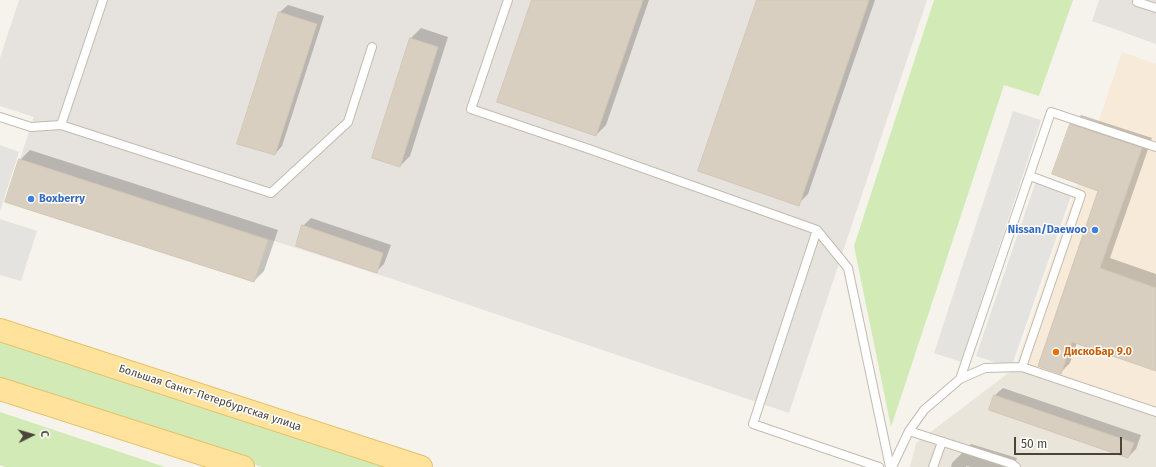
<!DOCTYPE html>
<html>
<head>
<meta charset="utf-8">
<style>
  body { margin:0 }
  #map { position:relative; width:1156px; height:467px; overflow:hidden; background:#f6f3ec; font-family:"Fira Sans",sans-serif }
  canvas { display:block }
  .north { position:absolute; left:12px; top:415px; width:40px; height:40px; -webkit-text-stroke:3px #fff; paint-order:stroke; rotate:85deg; font-size:11px; font-weight:700; line-height:16px; text-align:center; color:#4b4439 }
  .north::after { content:''; display:block; margin:auto; width:14px; height:18px; background:#4b4439; clip-path:polygon(50% 0,100% 100%,50% 72%,0 100%) }
  .scale { position:absolute; left:1014px; top:437px; width:108px; height:18px; box-sizing:border-box; border:2px solid #4b4439; border-top:0; padding-left:5px; font-size:12px; line-height:14px; white-space:nowrap; color:#4b4439; -webkit-text-stroke:3px #fff; paint-order:stroke }
</style>
</head>
<body>
<div id="map">
<canvas width="1156" height="467"></canvas>
<div class="north">С</div>
<div class="scale">50 m</div>
</div>
<script>
const c = document.querySelector('canvas').getContext('2d');
c.lineJoin = 'round';
function paint(path, color) {
  c.fillStyle = color;
  c.fill(path, 'evenodd');
}
function trace(path, color, width, dash) {
  c.strokeStyle = color;
  c.lineWidth = width;
  c.lineCap = dash ? 'butt' : 'round';
  c.setLineDash(dash || []);
  c.stroke(path);
}
function drawText(font, color, halo, rows, align = 'center') {
  c.font = font + ' "Fira Sans",sans-serif';
  c.lineWidth = 3;
  c.setLineDash([]);
  c.textBaseline = 'middle';
  c.strokeStyle = halo;
  c.fillStyle = color;
  for (const [text, x, y, turn = 0] of rows) {
    c.save();
    c.translate(x, y);
    c.rotate((+turn || 0) * Math.PI / 180);
    c.textAlign = isNaN(turn) ? turn : align;
    if (halo) c.strokeText(text, 0, 0);
    c.fillText(text, 0, 0);
    c.restore();
  }
}
paint(new Path2D(`
  M1015,368l141,49v50h-246l6,-24z`), '#eae5da');
paint(new Path2D(`
  M1122,52l34,12v353l-141,-49z`), '#f7ead8');
paint(new Path2D(`
  M19,0h908l-138,413 -397,-134 -372,-120 14,-42 -34,-11v-48z
  M1099,0h57v44l-64,-23z`), '#e6e2dd');
paint(new Path2D(`
  M934,0h139l-34,96 -35,-11 -113,342 -37,-181z
  M0,338l389,129h-127l-262,-86z
  M0,412l165,55h-160l-5,-2z`), '#d2eab5');
paint(new Path2D(`
  M1013,111l28,9 -80,242 -27,-9z
  M0,145l19,7 -19,59z
  M1036,181l36,12 -61,175 -35,-12z
  M0,219l37,12 -16,50 -21,-6z`), '#e5e3e0');
paint(new Path2D(`
  M533,0h116l-43,125 -10,10z
  M758,0h117l-67,194 -10,10z
  M288,5l36,11 -42,130 -7,8 5,-142z
  M421,28l27,9 -38,119 -10,10 11,-128z
  M1081,115l71,23 -42,120 46,16v96l-79,-27 -7,20 -10,10 40,-183 -29,-65z
  M30,150l248,80 -14,41 -10,10 -234,-121z
  M311,218l80,27 -7,19 -8,8 -73,-46z
  M1003,388l138,47 -5,14 -8,8 -138,-47 5,-15z
  M971,444l46,14 -3,9h-43l-5,-1v1h-15l1,-4z`), '#0003');
const building = new Path2D(`
  M532,0h111l-47,136 -99,-34z
  M757,0h112l-70,206 -101,-35z
  M279,12l38,12 -42,131 -38,-11z
  M410,38l28,9 -38,120 -28,-9z
  M1070,124l72,24 -42,120 56,20v83l-84,-29 -11,32 -23,-8 60,-175 -46,-17z
  M19,159l249,81 -14,42 -249,-80z
  M302,225l81,28 -6,20 -81,-27z
  M994,395l140,48 -6,15 -139,-48z`);
paint(building, '#d8cfc1');
trace(building, '#d3c7b4', 1);
const lane = new Path2D(`
  M103,0l-42,125 210,68 77,-71 24,-75
  M508,0l-37,109 118,40 228,81 31,38 42,199
  M1138,0l-1,2 19,6
  M0,117l31,10 30,-2
  M817,230l-64,194 126,43
  M1022,367l59,-172 -51,-19
  M960,379l25,-11 37,-1 134,45
  M909,431l103,33 4,3
  M892,467l17,-36 15,-21 36,-31 91,-267 105,35
  M933,467l9,-25`);
const primary = new Path2D(`
  M0,330l421,137
  M0,389l243,78`);
trace(lane, '#c2bbae', 10);
trace(primary, '#e6c16a', 24);
trace(lane, '#fff', 8);
trace(primary, '#ffe39c', 22);
for (const [x, y, r, color] of [
  [31,199,4,"#3f7fe0"],
  [1095,230,4,"#3f7fe0"],
  [1056,352,4,"#e8710a"]
]) {
  const dot = new Path2D();
  dot.arc(x, y, r, 0, 2 * Math.PI);
  c.fillStyle = color;
  c.fill(dot);
  trace(dot, '#fff', 1.5);
}
drawText('bold 11px', '#366cbe', '#fff', [
  ["Boxberry",39,199],
  ["Nissan/Daewoo",1087,230,"right"]
], 'left');
drawText('bold 11px', '#c56008', '#fff', [
  ["ДискоБар 9.0",1064,352]
], 'left');
drawText('11px', '#4b4439', '#fff', [
  ["Большая Санкт-Петербургская улица",210,398,18]
]);
</script>
</body>
</html>
